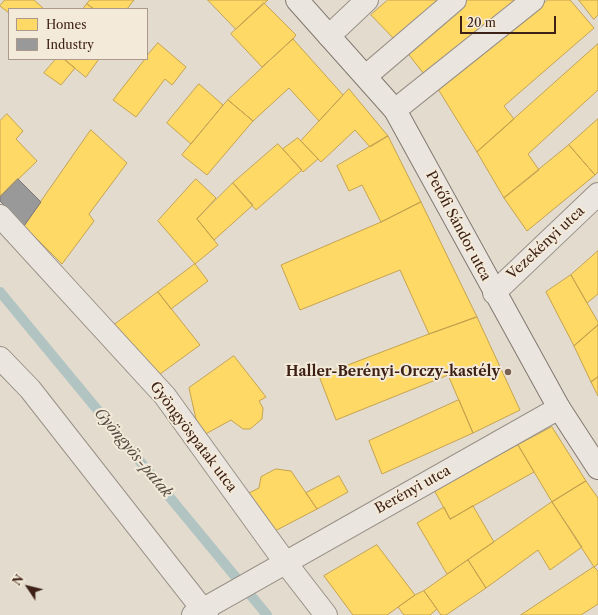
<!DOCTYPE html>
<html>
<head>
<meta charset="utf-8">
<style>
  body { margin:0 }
  #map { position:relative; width:598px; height:615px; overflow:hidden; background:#e3dcce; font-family:"Libre Caslon Text",serif }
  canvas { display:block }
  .legend { position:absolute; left:8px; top:8px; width:140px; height:52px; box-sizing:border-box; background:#f3ead9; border:1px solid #ab9a8b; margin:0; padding:5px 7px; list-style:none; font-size:12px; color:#3e2116 }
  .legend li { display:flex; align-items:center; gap:8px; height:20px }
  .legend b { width:20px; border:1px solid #ab9a8b }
  .north { position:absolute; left:8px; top:567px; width:40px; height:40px; -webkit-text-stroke:3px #f3ead9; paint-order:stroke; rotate:305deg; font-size:11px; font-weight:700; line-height:16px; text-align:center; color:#3e2116 }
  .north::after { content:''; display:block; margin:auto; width:14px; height:18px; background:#3e2116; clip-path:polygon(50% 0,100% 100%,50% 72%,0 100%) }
  .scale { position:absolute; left:460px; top:16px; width:96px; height:18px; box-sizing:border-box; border:2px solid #3e2116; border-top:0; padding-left:5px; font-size:12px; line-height:14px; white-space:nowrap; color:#3e2116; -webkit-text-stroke:3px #f3ead9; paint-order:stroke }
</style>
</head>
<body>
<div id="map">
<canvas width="598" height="615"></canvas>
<ul class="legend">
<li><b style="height:11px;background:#ffd966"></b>Homes</li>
<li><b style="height:11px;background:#999"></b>Industry</li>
</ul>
<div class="north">N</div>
<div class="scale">20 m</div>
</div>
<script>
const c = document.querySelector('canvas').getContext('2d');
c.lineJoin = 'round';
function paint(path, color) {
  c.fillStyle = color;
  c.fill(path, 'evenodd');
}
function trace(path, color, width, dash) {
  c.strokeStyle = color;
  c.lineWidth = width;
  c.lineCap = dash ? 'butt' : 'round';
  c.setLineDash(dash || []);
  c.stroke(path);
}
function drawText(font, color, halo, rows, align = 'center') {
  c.font = font + ' "Libre Caslon Text",serif';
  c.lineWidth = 4;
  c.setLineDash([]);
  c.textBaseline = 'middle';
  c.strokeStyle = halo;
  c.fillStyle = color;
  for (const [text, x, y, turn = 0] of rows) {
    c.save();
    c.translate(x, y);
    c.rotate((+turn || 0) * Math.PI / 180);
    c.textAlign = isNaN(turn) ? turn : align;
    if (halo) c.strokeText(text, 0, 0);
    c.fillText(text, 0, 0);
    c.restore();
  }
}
const homes = new Path2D(`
  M5,0h29l10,9h-35v4l-9,-7z
  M90,0h44l-7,9h-33l-7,-5z
  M208,0h60l-32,29z
  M388,0h54l-47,40 -24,-25z
  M467,0h55l-95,78 -21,-27z
  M548,0h22l24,28 -90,78 10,13 -37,33 -39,-63z
  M579,0h19v15l-4,4z
  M264,3l32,32 -3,4 -31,28 -31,-33z
  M87,4l7,5h-11z
  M293,39l50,56 -24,26 -30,-33 -36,33 -25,-21z
  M158,43l28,24 -14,18 -7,-6 -29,38 -23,-17 32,-41h2v-3z
  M598,44v46l-70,64 11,16 -35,28 -27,-46z
  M56,59h8l11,9 -14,17 -17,-12z
  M64,59h35l-13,18z
  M199,84l24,21 -32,39 -24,-21z
  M349,89l39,47 -18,11 -15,-17 -34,32 -20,-21z
  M228,100l25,21 -46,54 -25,-20z
  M7,114l16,17 -7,8 21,22 -37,36v-76z
  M598,119v53l-3,3 -26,-30z
  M91,130l36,33 -38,51 5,7 -32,43 -38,-38z
  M388,136l33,66 -40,20 -19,-37 -13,6 -12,-25z
  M298,138l20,21 -15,13 -20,-23z
  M278,144l24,26 -46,40 -23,-27z
  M569,145l26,30 -68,56 -23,-33z
  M196,179l20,19 -19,21 21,26 -23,19 -37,-43z
  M233,183l20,22 -39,35 -17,-21z
  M421,202l56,115 -48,17 -29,-64 -100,40 -19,-45 100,-43z
  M598,251v43l-11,9 -16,-28z
  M195,264l13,17 -37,28 -13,-17z
  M571,275l27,47v3l-24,21 -28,-54z
  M158,292l42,53 -44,32 -42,-52z
  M477,317l43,93 -47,23 -25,-58 -112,45 -17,-44 110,-42z
  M598,325v52l-7,5 -17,-36z
  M234,356l32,41 -7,4 4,7 -1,11 -12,10h-7l-12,-9 -31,17 -11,-49z
  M598,377v19l-7,-14z
  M459,400l14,33 -91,41 -13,-33z
  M552,427l34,54 -34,21 -34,-57z
  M518,445l16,27 -84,47 -16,-29z
  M276,469l15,2 26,38 -44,23 -28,-37 14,-7 2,-11z
  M339,476l9,16 -31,17 -11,-16z
  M586,481l12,17v66l-4,3 -42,-65z
  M552,502l30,45 -32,23 -12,-20 -52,38 -18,-28z
  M473,506l21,36 -47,32 -30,-51 27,-16 6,12z
  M377,545l38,50 -28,20h-34l-29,-39z
  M468,560l18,28 -40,27h-5l-17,-24z
  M594,567l4,4v33l-17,11h-60z
  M424,591l13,18 -7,6h-26l-6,-8 17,-12z`);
paint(homes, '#ffd966');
trace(homes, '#c5a24e', 1);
const industry = new Path2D(`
  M18,179l23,23 -17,24 -24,-25v-4z`);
paint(industry, '#999');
trace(industry, '#7e7572', 1);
trace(new Path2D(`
  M0,292l267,323`), '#b1c4c2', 10);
const street = new Path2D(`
  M329,36l38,-36
  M366,76l89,-76
  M395,110l138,-110
  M0,216l165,180 120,166 41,53
  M494,293l104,-99
  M0,358l30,31 177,226
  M193,615l366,-207`);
const secondary = new Path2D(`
  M297,0l98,110 164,298 39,60`);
trace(street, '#999188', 24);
trace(secondary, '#817870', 24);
trace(street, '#eae5de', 22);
trace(secondary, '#eae5de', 22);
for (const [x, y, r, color] of [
  [508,372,4,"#786256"]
]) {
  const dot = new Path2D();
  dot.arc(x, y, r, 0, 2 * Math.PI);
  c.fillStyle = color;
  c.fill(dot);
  trace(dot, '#f3ead9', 1.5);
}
drawText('14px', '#3e2116', '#f3ead9', [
  ["Petőfi Sándor utca",458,226,62],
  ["Vezekényi utca",546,243,-43],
  ["Gyöngyöspatak utca",193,437,53],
  ["Berényi utca",413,490,-29]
]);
drawText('bold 14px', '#3e2116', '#f3ead9', [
  ["Haller-Berényi-Orczy-kastély",500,372]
], 'right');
drawText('italic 15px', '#5a4f48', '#f3ead9', [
  ["Gyöngyös-patak",133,453,50]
]);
</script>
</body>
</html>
